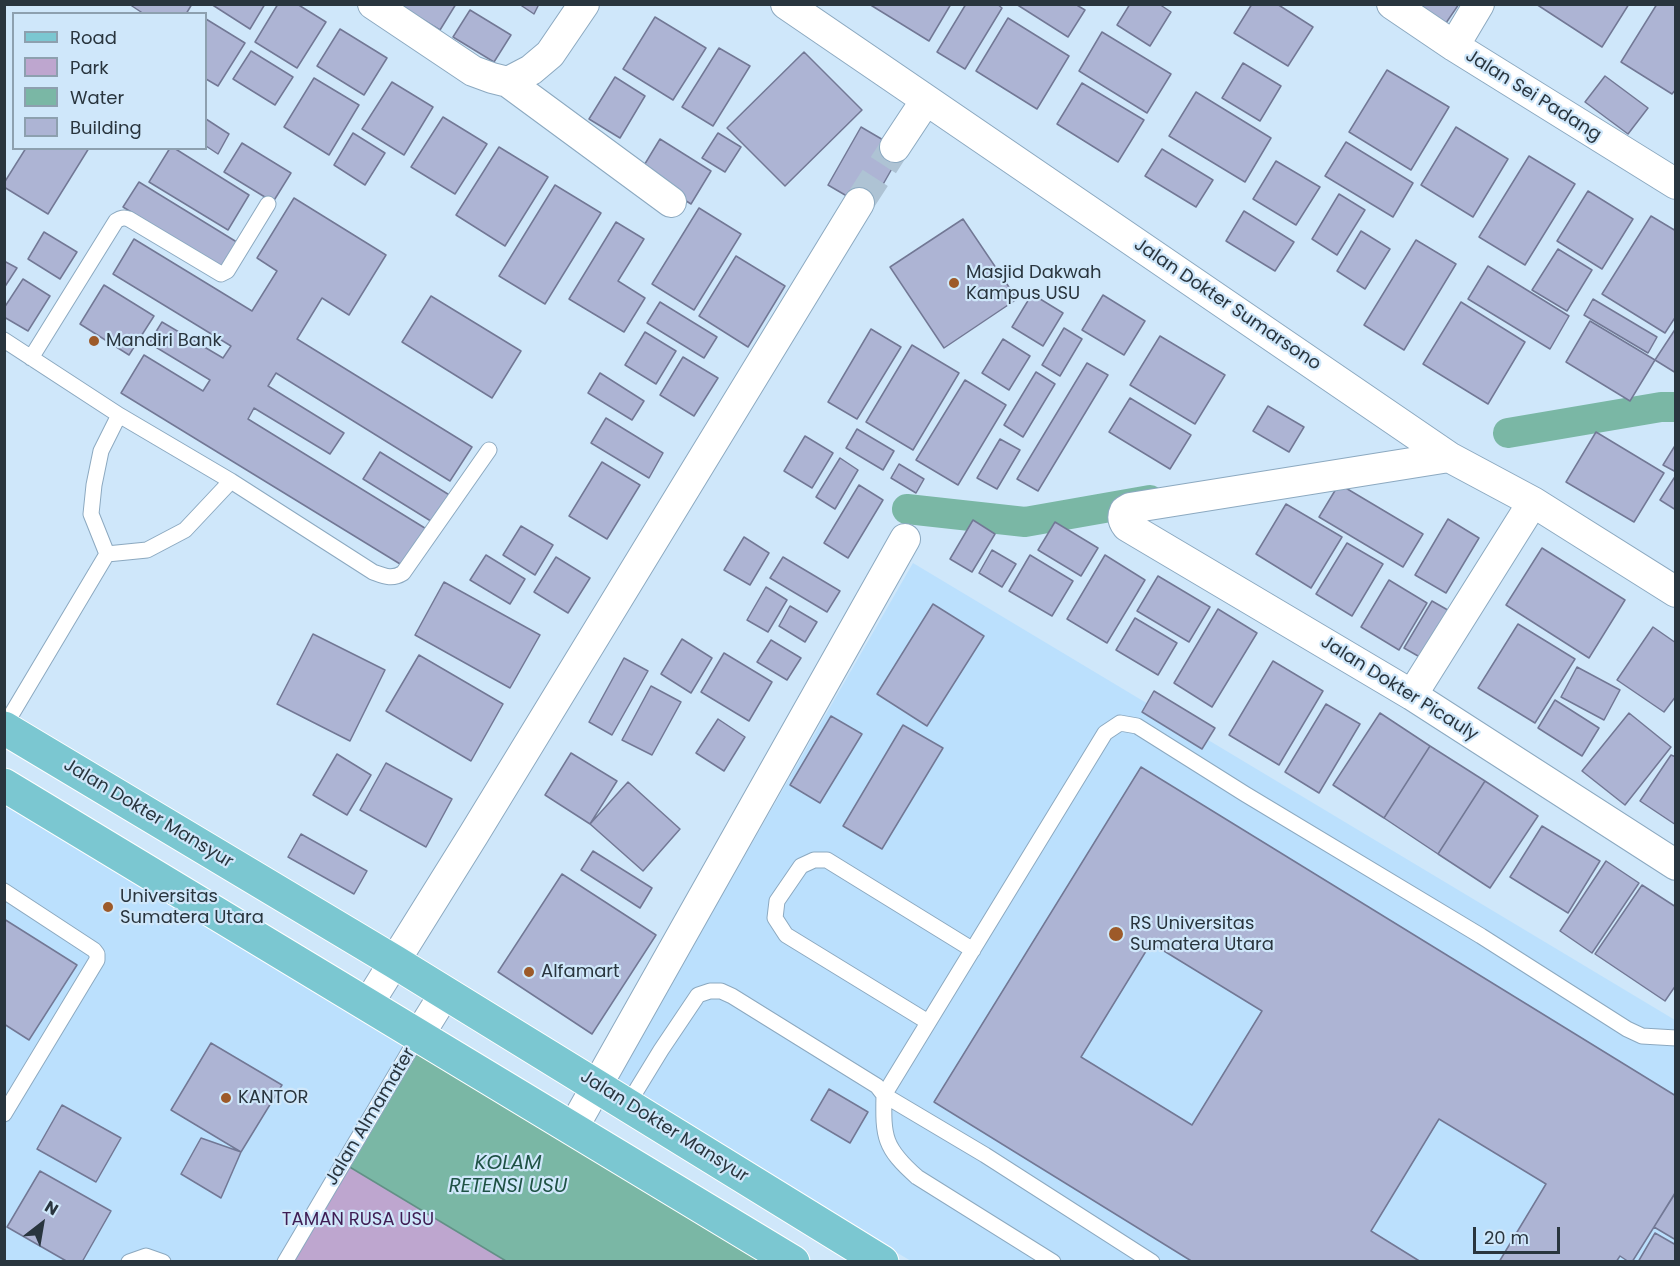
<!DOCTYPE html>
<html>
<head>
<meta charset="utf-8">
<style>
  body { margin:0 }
  #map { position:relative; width:1680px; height:1266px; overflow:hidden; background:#cfe7fa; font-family:Poppins,sans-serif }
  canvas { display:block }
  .frame { position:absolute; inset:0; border:6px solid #29353e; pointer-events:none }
  .legend { position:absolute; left:12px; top:12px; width:195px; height:138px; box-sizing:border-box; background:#cfe7fa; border:2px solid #8da0af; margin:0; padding:8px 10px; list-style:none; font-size:18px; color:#29353e }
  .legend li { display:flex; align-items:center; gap:12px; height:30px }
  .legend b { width:30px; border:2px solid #8da0af }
  .north { position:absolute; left:12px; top:1194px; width:60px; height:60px; -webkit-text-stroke:4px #cfe7fa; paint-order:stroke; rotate:31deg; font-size:16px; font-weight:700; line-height:24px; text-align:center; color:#29353e }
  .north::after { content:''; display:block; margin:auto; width:21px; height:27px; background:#29353e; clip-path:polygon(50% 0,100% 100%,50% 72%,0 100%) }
  .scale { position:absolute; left:1473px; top:1227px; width:87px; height:27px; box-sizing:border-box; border:3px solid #29353e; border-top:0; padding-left:8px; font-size:18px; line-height:21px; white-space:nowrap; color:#29353e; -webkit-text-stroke:4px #cfe7fa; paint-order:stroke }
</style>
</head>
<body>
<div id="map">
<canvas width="1680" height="1266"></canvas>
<div class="frame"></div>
<ul class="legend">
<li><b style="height:8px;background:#7bc7d1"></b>Road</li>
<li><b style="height:16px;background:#bea6cf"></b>Park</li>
<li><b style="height:16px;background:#7ab7a5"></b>Water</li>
<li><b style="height:16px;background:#adb4d4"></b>Building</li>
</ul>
<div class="north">N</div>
<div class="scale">20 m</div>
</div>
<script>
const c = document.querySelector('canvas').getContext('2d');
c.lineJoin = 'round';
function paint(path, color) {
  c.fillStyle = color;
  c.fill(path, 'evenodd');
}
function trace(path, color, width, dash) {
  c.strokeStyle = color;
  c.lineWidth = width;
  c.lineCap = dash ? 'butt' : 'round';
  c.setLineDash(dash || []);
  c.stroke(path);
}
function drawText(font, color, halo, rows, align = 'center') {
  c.font = font + ' Poppins,sans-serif';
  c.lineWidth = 4.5;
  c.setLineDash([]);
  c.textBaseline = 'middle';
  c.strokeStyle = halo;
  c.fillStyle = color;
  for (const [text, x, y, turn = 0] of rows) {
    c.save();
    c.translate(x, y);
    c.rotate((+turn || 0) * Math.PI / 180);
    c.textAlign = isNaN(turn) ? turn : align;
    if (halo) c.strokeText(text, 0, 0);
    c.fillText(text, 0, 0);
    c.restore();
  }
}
paint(new Path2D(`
  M913,563l762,457v241h-764l-297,-178z
  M4,778l789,483h-788z`), '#bbe0fd');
paint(new Path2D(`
  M343,1163l163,98 -221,1z`), '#bea6cf');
const water = new Path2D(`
  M419,1035l374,226h-287l-163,-98z`);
paint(water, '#7ab7a5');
trace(water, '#629086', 1.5);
trace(new Path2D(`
  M1508,433l153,-26h15
  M907,509l118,13 125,-22`), '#7ab7a5', 30);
const building = new Path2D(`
  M129,4h63l-6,10h-42z
  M211,4h54l-15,25z
  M278,4h19l29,18 -29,46 -42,-26z
  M397,4h59l-16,26z
  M519,4h20l-5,10z
  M869,4h82l-22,37z
  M966,4h31l5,4 -37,61 -28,-17z
  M1016,4h59l10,6 -17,27z
  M1130,4h29l12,8 -21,34 -33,-21z
  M1252,4h25l36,23 -25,39 -54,-33z
  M1422,4h37l-13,19 -25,-17z
  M1536,4h93l-27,43z
  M1657,4h19v85l-4,5 -51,-32z
  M470,10l41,25 -17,27 -41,-25z
  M655,17l51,31 -33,52 -50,-31z
  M1008,18l61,38 -32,53 -61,-38z
  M206,19l39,24 -27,43 -12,-7z
  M340,29l47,29 -23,37 -47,-29z
  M1102,32l69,42 -24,39 -68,-42z
  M719,48l31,18 -37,60 -31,-19z
  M251,51l42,26 -18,28 -42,-26z
  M804,52l58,58 -77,76 -58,-58z
  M1243,63l38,23 -21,35 -38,-23z
  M1387,70l62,37 -38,63 -62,-38z
  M1605,76l43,32 -20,26 -43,-32z
  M615,77l30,19 -25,42 -31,-19z
  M314,78l45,27 -30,50 -45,-28z
  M392,82l41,25 -29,48 -42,-26z
  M1082,83l62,37 -26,42 -61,-38z
  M1196,92l75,46 -26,44 -76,-46z
  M443,117l44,27 -32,50 -44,-27z
  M206,119l23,15 -11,20 -12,-8z
  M861,127l41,24 -33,58 -41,-24z
  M1456,127l52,32 -35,58 -52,-32z
  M353,133l32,20 -20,32 -31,-20z
  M718,133l23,14 -16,25 -23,-14z
  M660,139l51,32 -20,33 -51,-32z
  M1346,142l67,41 -20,34 -68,-41z
  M242,143l49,30 -18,29 -49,-30z
  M499,147l49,30 -43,69 -49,-31z
  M26,148h63l-41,66 -44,-27v-4z
  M170,148h4l75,47 -21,35 -79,-48z
  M1162,149l51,31 -17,27 -51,-31z
  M1529,156l46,28 -50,81 -46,-28z
  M1276,161l44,26 -24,38 -43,-26z
  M139,182l101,62 -16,25 -101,-62z
  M555,185l46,28 -56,91 -46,-28z
  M1588,191l45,28 -31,50 -45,-28z
  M1339,194l26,16 -28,45 -25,-16z
  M294,198l92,57 -37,60 -27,-17 -25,41 175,108 -22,34 -174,-108 -8,13 76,47 -14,21 -76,-46 -6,11 180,111 -23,37 -284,-174 23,-38 59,36 7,-11 -61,-37 13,-21 61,36 8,-12 -118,-72 21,-35 118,72 25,-40 -20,-13z
  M699,208l42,26 -47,76 -42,-26z
  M1244,211l50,31 -19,29 -49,-30z
  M1651,216l25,15v85l-11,17 -63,-39z
  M963,219l54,80 -73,49 -54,-81z
  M616,222l28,17 -26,42 27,17 -21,34 -55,-33z
  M1361,231l29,18 -25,40 -28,-18z
  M44,232l33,20 -17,27 -32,-20z
  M1416,240l40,24 -52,86 -40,-25z
  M1558,249l34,21 -25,41 -35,-21z
  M736,256l49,30 -37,61 -49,-31z
  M4,261l13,7 -13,20z
  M1488,266l81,50 -19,33 -82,-50z
  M23,279l27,17 -22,35 -24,-14v-9z
  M104,285l50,31 -25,39 -49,-31z
  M1032,294l31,19 -20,33 -31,-19z
  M1103,295l42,26 -21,34 -42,-25z
  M431,296l90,55 -29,47 -90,-56z
  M1593,299l64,38 -9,16 -64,-38z
  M660,302l57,35 -13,21 -57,-35z
  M1461,302l64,40 -37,62 -65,-40z
  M1590,321l65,39 -25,41 -64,-39z
  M1064,328l18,11 -22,37 -18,-11z
  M1676,328v45l-21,-13z
  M871,329l30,18 -44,72 -29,-17z
  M645,332l31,19 -20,33 -31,-19z
  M1160,336l65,39 -30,49 -65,-39z
  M1003,339l27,17 -21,34 -27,-17z
  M912,345l47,28 -46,77 -47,-28z
  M683,357l35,21 -24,38 -34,-21z
  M1087,363l21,12 -70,116 -21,-12z
  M1036,372l19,12 -32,53 -19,-12z
  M600,373l44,28 -12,19 -44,-27z
  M965,380l41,25 -48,80 -42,-25z
  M1130,398l61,37 -21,34 -61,-37z
  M1268,406l36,21 -15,25 -36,-21z
  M606,418l57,35 -14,25 -58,-35z
  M857,429l37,22 -11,19 -37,-22z
  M1596,432l68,41 -30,49 -68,-40z
  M805,436l28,17 -21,35 -28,-17z
  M1000,439l20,11 -23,39 -20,-11z
  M1676,444v28l-13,-7z
  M380,452l71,44 -17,27 -71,-44z
  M840,458l18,12 -23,39 -19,-12z
  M602,462l38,23 -33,54 -38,-23z
  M899,464l25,15 -8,14 -25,-15z
  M1676,475v35l-16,-10z
  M1339,484l84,50 -20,33 -84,-50z
  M859,485l24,15 -35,58 -24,-15z
  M1286,504l56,33 -31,51 -55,-34z
  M1448,519l31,19 -33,55 -31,-18z
  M973,520l22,14 -23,38 -22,-13z
  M1055,522l43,26 -17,28 -43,-26z
  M521,526l32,19 -18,30 -32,-20z
  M744,537l25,16 -19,32 -26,-15z
  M1347,543l36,21 -31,52 -36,-22z
  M1542,548l83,52 -36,58 -83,-53z
  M992,550l24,14 -14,23 -23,-14z
  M486,555l39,24 -15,25 -40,-24z
  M1030,555l43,26 -21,35 -43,-25z
  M1105,555l40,25 -38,63 -40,-24z
  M556,557l34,21 -22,35 -34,-21z
  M783,557l57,34 -13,21 -57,-34z
  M1158,576l52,31 -21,35 -52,-31z
  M1389,580l38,23 -28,47 -38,-23z
  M444,582l96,53 -30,53 -95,-53z
  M766,587l21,13 -19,32 -21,-12z
  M1432,601l21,12 -28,47 -21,-12z
  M933,604l51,32 -57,90 -50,-32z
  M790,606l27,16 -12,20 -26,-16z
  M1218,609l39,24 -45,74 -38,-24z
  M1135,618l42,25 -19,32 -42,-25z
  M1518,624l57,35 -40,64 -57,-35z
  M1653,627l23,16v53l-12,16 -47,-32z
  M313,634l72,36 -35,71 -73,-37z
  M682,639l30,19 -21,35 -30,-19z
  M771,640l30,18 -14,22 -30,-18z
  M724,653l48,29 -23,39 -48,-29z
  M419,655l84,49 -32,57 -85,-50z
  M624,658l24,13 -36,64 -23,-13z
  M1273,661l50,30 -44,74 -50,-30z
  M1577,667l43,23 -16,30 -43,-23z
  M651,686l30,16 -29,53 -30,-15z
  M1154,691l61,37 -13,21 -60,-37z
  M1555,700l44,28 -17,28 -44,-28z
  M1326,704l34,20 -41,69 -34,-21z
  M1380,713l50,33 -46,72 -51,-33z
  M1629,713l42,34 -46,58 -43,-34z
  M831,716l31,18 -42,69 -30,-18z
  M718,719l27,18 -21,34 -28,-18z
  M903,725l40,23 -61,101 -39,-23z
  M1430,746l55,35 -47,73 -54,-36z
  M571,753l46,28 -27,43 -45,-29z
  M337,754l34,21 -24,40 -34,-20z
  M1671,755l5,2v68l-36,-24z
  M386,763l66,36 -26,48 -66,-37z
  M1141,767l535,329v96l-44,70h-3l-9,-6 -4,6h-117l47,-78 -107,-65 -68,112 50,31h-228l-259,-160zM1151,943l111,68 -70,114 -111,-68z
  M1485,781l53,35 -48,72 -52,-34z
  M628,782l52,47 -37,42 -53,-47z
  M1542,826l58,35 -32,52 -58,-36z
  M301,834l66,37 -13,23 -66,-37z
  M593,851l59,37 -12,20 -59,-38z
  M1606,861l33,22 -47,70 -32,-22z
  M562,874l94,61 -64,99 -94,-62z
  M1642,885l34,22v78l-11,16 -70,-47z
  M4,919l73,46 -48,75 -25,-16z
  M211,1043l71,42 -41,67 -70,-42z
  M829,1089l39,23 -18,31 -39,-23z
  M62,1105l59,33 -25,44 -59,-33z
  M201,1138l40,14 -20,46 -40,-24z
  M40,1171l71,40 -29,51h-14l-61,-35z
  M1675,1193h1v47l-22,-13z
  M1655,1233l21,12v17h-38z`);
paint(building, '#adb4d4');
trace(building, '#727895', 1.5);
trace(new Path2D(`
  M859,203l36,-56`), '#aec3d4', 30, [30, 15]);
const service = new Path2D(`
  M4,340l115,75 -18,36 -7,34 -3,29 16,40 -103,173
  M31,358l85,-137c5,-3 8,-4 13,-2l92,55 6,-3 41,-67
  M231,481l142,91c11,4 19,8 30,1l86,-123
  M107,554l40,-4 38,-20 46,-49 -112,-66
  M4,891l90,59 3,4v6l-93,154
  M928,1022l-142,-87 -11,-17 2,-17 24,-35 13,-6h13l146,90
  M628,1104l33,-54 37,-55 12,-4h11l11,5 145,90 7,9c-1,42 0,53 33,82l136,85
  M129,1262l17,-6 17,6
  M285,1262l134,-227
  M1152,1262l-167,-107 -101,-60 221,-362 15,-10 17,3 108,68 236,142 146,93 15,7 34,2`);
const minor = new Path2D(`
  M373,4l100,67 19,7 16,4 23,-12 19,-16 34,-50
  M786,4l663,453 84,45 143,90
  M1392,4l62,42 222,138
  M1454,46l25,-42
  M508,82l163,120
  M895,147l31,-47
  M1449,457l-319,51 -5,3c-3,6 -2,10 2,15l285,169 264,170
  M1412,695l121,-193
  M368,1004l106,-170 385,-631
  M419,1035l26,-42
  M573,1128l332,-589`);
const primary = new Path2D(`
  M4,728l391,234 487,300
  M4,785l789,477`);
trace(service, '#8ca9c0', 17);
trace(minor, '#8ca9c0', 32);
trace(primary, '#fff', 35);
trace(service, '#fff', 15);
trace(minor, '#fff', 30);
trace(primary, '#7bc7d1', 33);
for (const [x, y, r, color] of [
  [954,283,6,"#9d5a29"],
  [94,341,6,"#9d5a29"],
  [108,907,6,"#9d5a29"],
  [1116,934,8,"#9d5a29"],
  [529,972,6,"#9d5a29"],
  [226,1098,6,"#9d5a29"]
]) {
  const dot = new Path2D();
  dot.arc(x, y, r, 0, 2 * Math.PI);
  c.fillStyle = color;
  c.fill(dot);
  trace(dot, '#cfe7fa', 2);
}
drawText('18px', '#29353e', '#cfe7fa', [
  ["Jalan Sei Padang",1533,96,32],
  ["Jalan Dokter Sumarsono",1227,305,34],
  ["Jalan Dokter Picauly",1399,689,32],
  ["Jalan Dokter Mansyur",148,814,31],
  ["Jalan Almamater",371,1117,-59],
  ["Jalan Dokter Mansyur",664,1127,32]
]);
drawText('18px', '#29353e', '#cfe7fa', [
  ["Masjid Dakwah",966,273],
  ["Kampus USU",966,294],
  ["Mandiri Bank",106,341],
  ["Universitas",120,897],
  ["Sumatera Utara",120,918],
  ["RS Universitas",1130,924],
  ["Sumatera Utara",1130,945],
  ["Alfamart",541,972],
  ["KANTOR",238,1098]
], 'left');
drawText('18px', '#3f1d53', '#cfe7fa', [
  ["TAMAN RUSA USU",358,1220]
]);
drawText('italic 20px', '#1f5245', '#cfe7fa', [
  ["KOLAM",508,1164],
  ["RETENSI USU",508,1187]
]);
</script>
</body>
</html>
